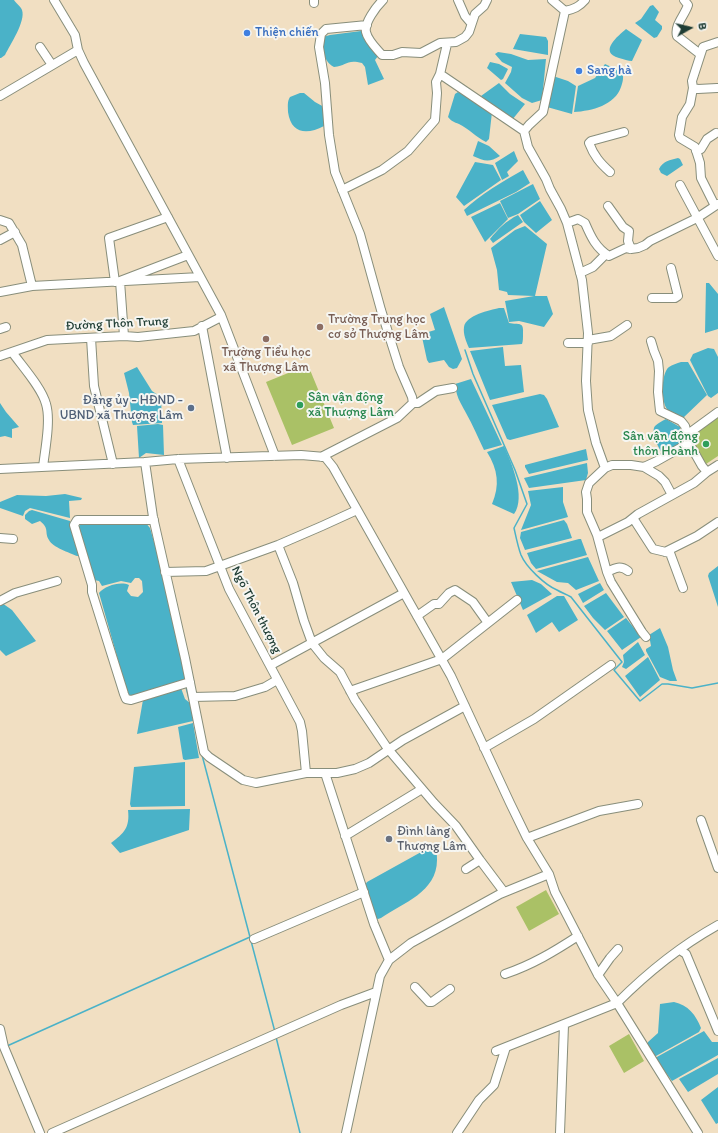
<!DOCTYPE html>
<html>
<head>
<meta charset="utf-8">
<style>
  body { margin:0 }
  #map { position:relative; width:718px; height:1133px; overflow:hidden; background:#f1dfc2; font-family:Itim,sans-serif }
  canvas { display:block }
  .north { position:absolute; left:670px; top:8px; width:40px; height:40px; -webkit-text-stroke:3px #f6f6f2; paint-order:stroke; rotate:82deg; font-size:11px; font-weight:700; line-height:16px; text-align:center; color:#1f3d34 }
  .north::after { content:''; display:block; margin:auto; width:14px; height:18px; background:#1f3d34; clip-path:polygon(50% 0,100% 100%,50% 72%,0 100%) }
</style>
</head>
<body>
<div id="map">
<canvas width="718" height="1133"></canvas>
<div class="north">B</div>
</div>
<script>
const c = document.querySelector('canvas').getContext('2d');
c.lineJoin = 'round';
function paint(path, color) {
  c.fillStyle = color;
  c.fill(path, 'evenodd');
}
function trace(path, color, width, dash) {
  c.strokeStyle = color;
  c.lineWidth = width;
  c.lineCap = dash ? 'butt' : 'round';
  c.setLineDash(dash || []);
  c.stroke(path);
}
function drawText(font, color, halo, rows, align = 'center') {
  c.font = font + ' Itim,sans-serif';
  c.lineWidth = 4;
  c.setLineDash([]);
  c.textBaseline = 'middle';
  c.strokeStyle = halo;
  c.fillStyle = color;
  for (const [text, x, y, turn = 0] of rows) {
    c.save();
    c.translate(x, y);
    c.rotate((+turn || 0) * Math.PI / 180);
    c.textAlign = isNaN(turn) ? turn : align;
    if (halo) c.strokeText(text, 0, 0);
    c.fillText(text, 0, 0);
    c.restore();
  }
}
paint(new Path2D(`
  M308,365l26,63 -42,17 -26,-63z
  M718,412v44l-12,8 -18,-31z
  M546,890l13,24 -30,17 -13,-24z
  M629,1034l15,27 -20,12 -15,-27z`), '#aac166');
paint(new Path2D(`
  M0,0h14c2,3 7,7 8,10 4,11 -12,35 -17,45l-4,3h-1z
  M653,5l6,7 -4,8 7,6v3l-5,8 -3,1 -19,-15 6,-4 9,-13z
  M626,29l16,11 -10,21c-4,0 -8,-2 -13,-3 -21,-6 -1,-22 7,-29z
  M361,31l17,25 -3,4 9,19 -16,6 -3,-18 -3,-4c-16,-4 -15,3 -28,4 -12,-7 -11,-18 -11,-30l7,-2z
  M520,34l26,3 2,4v14l-35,-6z
  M498,52l13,2 17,6 18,-1 -4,41 -10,3 -10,-5 -17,-15 6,-11 1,-5 -10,-5 -7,-8z
  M490,62l9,2 9,5 -5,10 -2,1 -14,-12z
  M605,64l17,8c2,4 1,10 -1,15 -6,18 -29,24 -47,25l4,-26 17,-8z
  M553,76l15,5 8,5 -4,28 -25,-7z
  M499,83l11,11 15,10 -13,16 -31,-24z
  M458,92l34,20 -3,27 -3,3c-10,-5 -17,-13 -27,-18 -5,-2 -8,-3 -11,-7l7,-23z
  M300,93h4l11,9 9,5 1,16 -1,3c-17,9 -33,8 -36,-14 0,-6 -1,-10 2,-15z
  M478,141l11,5 11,10c-11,7 -16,5 -27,0z
  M514,151l4,10 -11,11 2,4 -7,4 -7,-17z
  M678,158l2,1 3,6 -16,11 -6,-3 -2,-4c4,-8 11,-9 19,-11z
  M475,162l18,3 8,15 -37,26 -8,-9z
  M523,170l7,13 -14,9 -49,24 -3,-6c17,-16 38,-28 59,-40z
  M533,184l7,15 -22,15 -10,4 -8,-17z
  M540,201l12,19 -16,13 -12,-11 -4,-7z
  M500,203l8,16 -23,23 -14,-25z
  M518,215l5,7 -30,21 -3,-4c8,-10 16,-18 28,-24z
  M525,226l22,18 -12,52h12l6,18 -9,13 -25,-6 -10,1 -4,-21 29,-5 -26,-1 -1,-3 -8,-2 -2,-20 -6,-22 24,-18z
  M706,283h3l9,11v35l-13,4z
  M444,307l18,52 -5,9 -4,1 -4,-2 -5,-7 -15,3 -2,-3 -5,-23v-3l13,-4 -5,-16z
  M499,308h5l5,15c10,2 15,-2 14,11 0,4 0,7 -1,10l-53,4c-3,-7 -6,-14 -5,-21 2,-12 26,-17 35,-19z
  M503,347l2,19 16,-1 3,27 -34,8 -20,-49z
  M708,348l6,1 4,8v36l-7,5 -3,-2 -18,-36 3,-6z
  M681,362h7l19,33 -24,23c-5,-2 -13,-5 -16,-9 -6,-8 -6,-36 2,-42 3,-2 8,-4 12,-5z
  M137,367l15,24 9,6 1,26 -29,2 -1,-3 -3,-29 -5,-20z
  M471,379l31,66 -18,5c-6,-12 -11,-25 -18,-37 -6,-12 -9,-14 -11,-29z
  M540,394l4,1 3,4 12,28 -49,13 -3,-1 -15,-34z
  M0,403l6,9 13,15 -7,2v9l-7,-2 -5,1z
  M666,419l14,8 1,19 -17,10c-4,-5 -14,-24 -9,-30 3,-3 7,-5 11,-7z
  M158,424l5,1 1,30 -18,-2 -7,5 -2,-32z
  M504,446c8,18 22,51 10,68l-22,-10c8,-19 6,-34 -5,-52z
  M586,449l2,11 -59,14 -4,-7v-2z
  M587,463l1,10 -2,7 -57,8 -5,-10z
  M563,487v15l5,15 -47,13 10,-25 -3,-14z
  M65,494l17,4 -1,2 -12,1 1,17 -40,-10 -5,3 -2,5 -23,-8v-6l17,-7 29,1z
  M32,510l38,11 9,35h-2c-7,-3 -25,-9 -28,-16 -5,-8 1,-11 -9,-19l-8,3 -7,-5v-4l4,-4z
  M564,520l3,4 5,14 -47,12 -5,-12 1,-6z
  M145,522l5,6 7,24 29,128 -56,16 -2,-1 -29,-102c6,-7 21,-12 30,-8l-2,6 4,5 7,1 5,-5 -1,-11 -3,-3h-4l-4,5 -10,-2 -19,5 -3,-5 -5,-1 -16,-53 4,-4z
  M579,539h2l6,16 -51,14 -5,-6 -4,-10z
  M588,557l11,24 -23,9 -8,-7 -11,-1 -20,-11z
  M718,566v41l-10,-31 1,-3z
  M532,580l9,4 11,10 -29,16 -12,-28z
  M600,583l4,7 -21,13 -5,-9z
  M606,593l18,24 -19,13 -12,-12 -9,-12z
  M557,596h7l14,24 -19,12 -7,-10 -16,11 -9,-18z
  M2,603l10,7 24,31 -30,15 -6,-6v-45z
  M626,618l15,19 -19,13 -15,-19z
  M660,628l8,19 5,23 4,11h-7l-10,-4 -14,-26v-2l5,-3 -2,-11z
  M638,642l7,13 -19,14 -4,-2 2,-5 -1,-7z
  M648,657l12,23 -20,17 -15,-21z
  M181,688l4,11 6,5 2,17 -56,13 6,-34z
  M193,723l6,35 -14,2 -2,-1 -5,-32z
  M185,762v44l-54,1 -1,-3 4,-37z
  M190,809l-1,21 -69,23 -9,-10c13,-10 19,-15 17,-33z
  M432,846c5,3 5,8 5,14 0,32 -34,43 -56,58l-3,1 -3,-1 -10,-33 2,-3z
  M674,1002c14,3 22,13 27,26l-2,4 -43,24h-3l-6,-10 1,-4 10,-9 2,-29z
  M704,1031l8,11h6v13l-46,26 -17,-23z
  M718,1058v16l-30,18 -9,-13z
  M718,1087v36l-2,1 -15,-24z`), '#4ab2c8');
trace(new Path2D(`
  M465,350l8,24 42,96 12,34 -13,24c2,9 4,19 7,27 5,12 24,30 36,35 5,3 9,4 14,7l51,65 -8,8 26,31 22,-17h6l24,4 26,-5
  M186,687l4,16
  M202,755l73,277
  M276,1037l24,96
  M7,1046l243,-109`), '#4ab2c8', 1.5);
const minor = new Path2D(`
  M54,0l21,35 3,15 6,13 137,252 54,141
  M314,0v3
  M383,0c-7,7 -19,23 -17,32 2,9 11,17 16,23h11l9,-3 19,1 19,-10 16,-1 9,-5 4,-5 6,-18 9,-8 3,-6
  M458,0l7,16 6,7
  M552,0l13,11c9,-2 14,-4 20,-11
  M684,0l4,5c-3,10 -14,20 -11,31l23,18
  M565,11l-22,101 -14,13 -5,6 4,16 18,32 4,10 11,20 6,14 15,57 6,53 -2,48 2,29 8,33 9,25
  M40,47l12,18
  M440,74l84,57
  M693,88l5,1 19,-1
  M0,96l78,-46
  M696,151l5,-2 6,-10 9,-6
  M610,172c-10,-9 -16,-16 -21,-29l2,-2 33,-9
  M680,185l38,71
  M342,190l40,-20 26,-19 27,-31 2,-27 -1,-11 4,-8 7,-30
  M608,206l15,21 6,4 -1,10 3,8
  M715,206l-14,-28 -1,-15 -5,-16 -15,-9 -1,-3 3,-18 8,-13 3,-16 -1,-7 11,-34 15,-5
  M0,220l9,3 13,22 10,41
  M567,223l11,-4 7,4c6,14 11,25 24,33l17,-8 5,1 7,-1 7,-3 5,-4 47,-23 21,-14
  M0,240l15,-8
  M580,273l13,-6 13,-13
  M115,282l-6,-44 59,-21
  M0,292l32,-6 168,-9
  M652,298h23l3,-2 -7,-28
  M202,326l25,132
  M0,329l6,-2
  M124,336l-4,-55 68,-26
  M91,338l3,48 19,78
  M588,340l23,-4 16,-11
  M651,341l3,10 4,10 1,10 -1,21 2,19 21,10 4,5 4,17 13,23 5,6 11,-7
  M568,343h20
  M12,352c10,14 30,36 34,52 5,16 -1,46 -3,63
  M0,356l47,-16 77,-4 14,1 56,-6 27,-14
  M413,403h5l18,-12 17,-3
  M692,431l26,-19
  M321,457l76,-39 16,-15 -1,-6 -13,-30 -18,-57 -21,-76 -25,-62 -6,-37 -4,-52 -6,-36 2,-13 5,-5 41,-4
  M178,459l51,130 71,133 2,9 4,42
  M145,462l8,55 32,141 19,94 5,5 34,23 13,3 50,-10h31l18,-4 14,-6 34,-23 62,-34
  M644,467l13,-6 32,-18
  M0,469l145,-7 33,-3 123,-4 24,2 8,10 118,209 59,127 17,35 22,36 6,18 43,83 19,28c29,-29 65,-58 101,-78
  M633,518l20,31 17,4 13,35
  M154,520h-77l-3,5 18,60v7l32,102 2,5 5,1 59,-18
  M598,537l30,-15 10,-8 56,-31 13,-11
  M0,538l13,1
  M278,545l15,38 11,38 8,22 12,15 16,14 15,28 33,49 46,54 22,23 24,34 24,32
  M665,552l32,-16 21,-14
  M165,572l41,-1 72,-26 44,-19 35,-16
  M607,572c8,-4 13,-7 21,-1
  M0,601l15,-8 42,-12
  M417,616l17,-12h5l10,-11 6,-3 18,12 15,21
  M646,637l-4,-5 -31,-50 -4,-10 -10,-37 -10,-23v-13l-1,-7 3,-9 16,-15 7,-3h19l13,2 15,9 6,6 7,13
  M271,665l133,-72
  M350,691l92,-32 75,-59
  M193,697l42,-1 30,-9 12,-7
  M484,748l50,-29 77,-54
  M325,773l49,151 15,36
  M701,820l17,48
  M345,836l77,-47
  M527,838l72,-27 39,-7
  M466,869l14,-9
  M254,939l110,-47
  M680,950l6,4 32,77
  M505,974c27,-9 50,-23 73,-38
  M598,975l12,-17 8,-9
  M415,987l14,15h3l18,-13
  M0,1029l4,18 36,86
  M496,1051l121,-48 81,130
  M52,1133l289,-128 35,-13
  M346,1133l34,-157 9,-16 22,-17 89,-49 49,-20
  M457,1133l22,-33 15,-15 12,-38
  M560,1133l4,-108`);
trace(minor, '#888e7b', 10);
trace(minor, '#fff', 8);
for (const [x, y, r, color] of [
  [247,33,4,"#3f7fe0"],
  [579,71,4,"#3f7fe0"],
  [320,327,4,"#8d6e63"],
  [266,339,4,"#8d6e63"],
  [300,405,4,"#2e9e5b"],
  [191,408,4,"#5c6f8a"],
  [706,444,4,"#2e9e5b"],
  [389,839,4,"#6b7280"]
]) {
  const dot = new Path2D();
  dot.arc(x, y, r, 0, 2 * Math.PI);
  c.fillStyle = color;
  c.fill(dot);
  trace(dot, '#f6f6f2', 1.5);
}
drawText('13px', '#366cbe', '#f6f6f2', [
  ["Thiện chiến",255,33],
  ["Sang hà",587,71]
], 'left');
drawText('13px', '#785e54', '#f6f6f2', [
  ["Trường Trung học",328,320],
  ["cơ sở Thượng Lâm",328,335],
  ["Trường Tiểu học",266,353,"center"],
  ["xã Thượng Lâm",266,368,"center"]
], 'left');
drawText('13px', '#1f3d34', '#f6f6f2', [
  ["Đường Thôn Trung",117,324,-3],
  ["Ngõ Thôn thượng",256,610,63]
]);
drawText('13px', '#27864d', '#f6f6f2', [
  ["Sân vận động",308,398],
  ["xã Thượng Lâm",308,413],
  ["Sân vận động",698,437,"right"],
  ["thôn Hoành",698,452,"right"]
], 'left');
drawText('13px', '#4e5e75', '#f6f6f2', [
  ["Đảng ủy - HĐND -",183,401],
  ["UBND xã Thượng Lâm",183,416]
], 'right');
drawText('13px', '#5b616d', '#f6f6f2', [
  ["Đình làng",397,832],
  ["Thượng Lâm",397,847]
], 'left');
</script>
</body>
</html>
